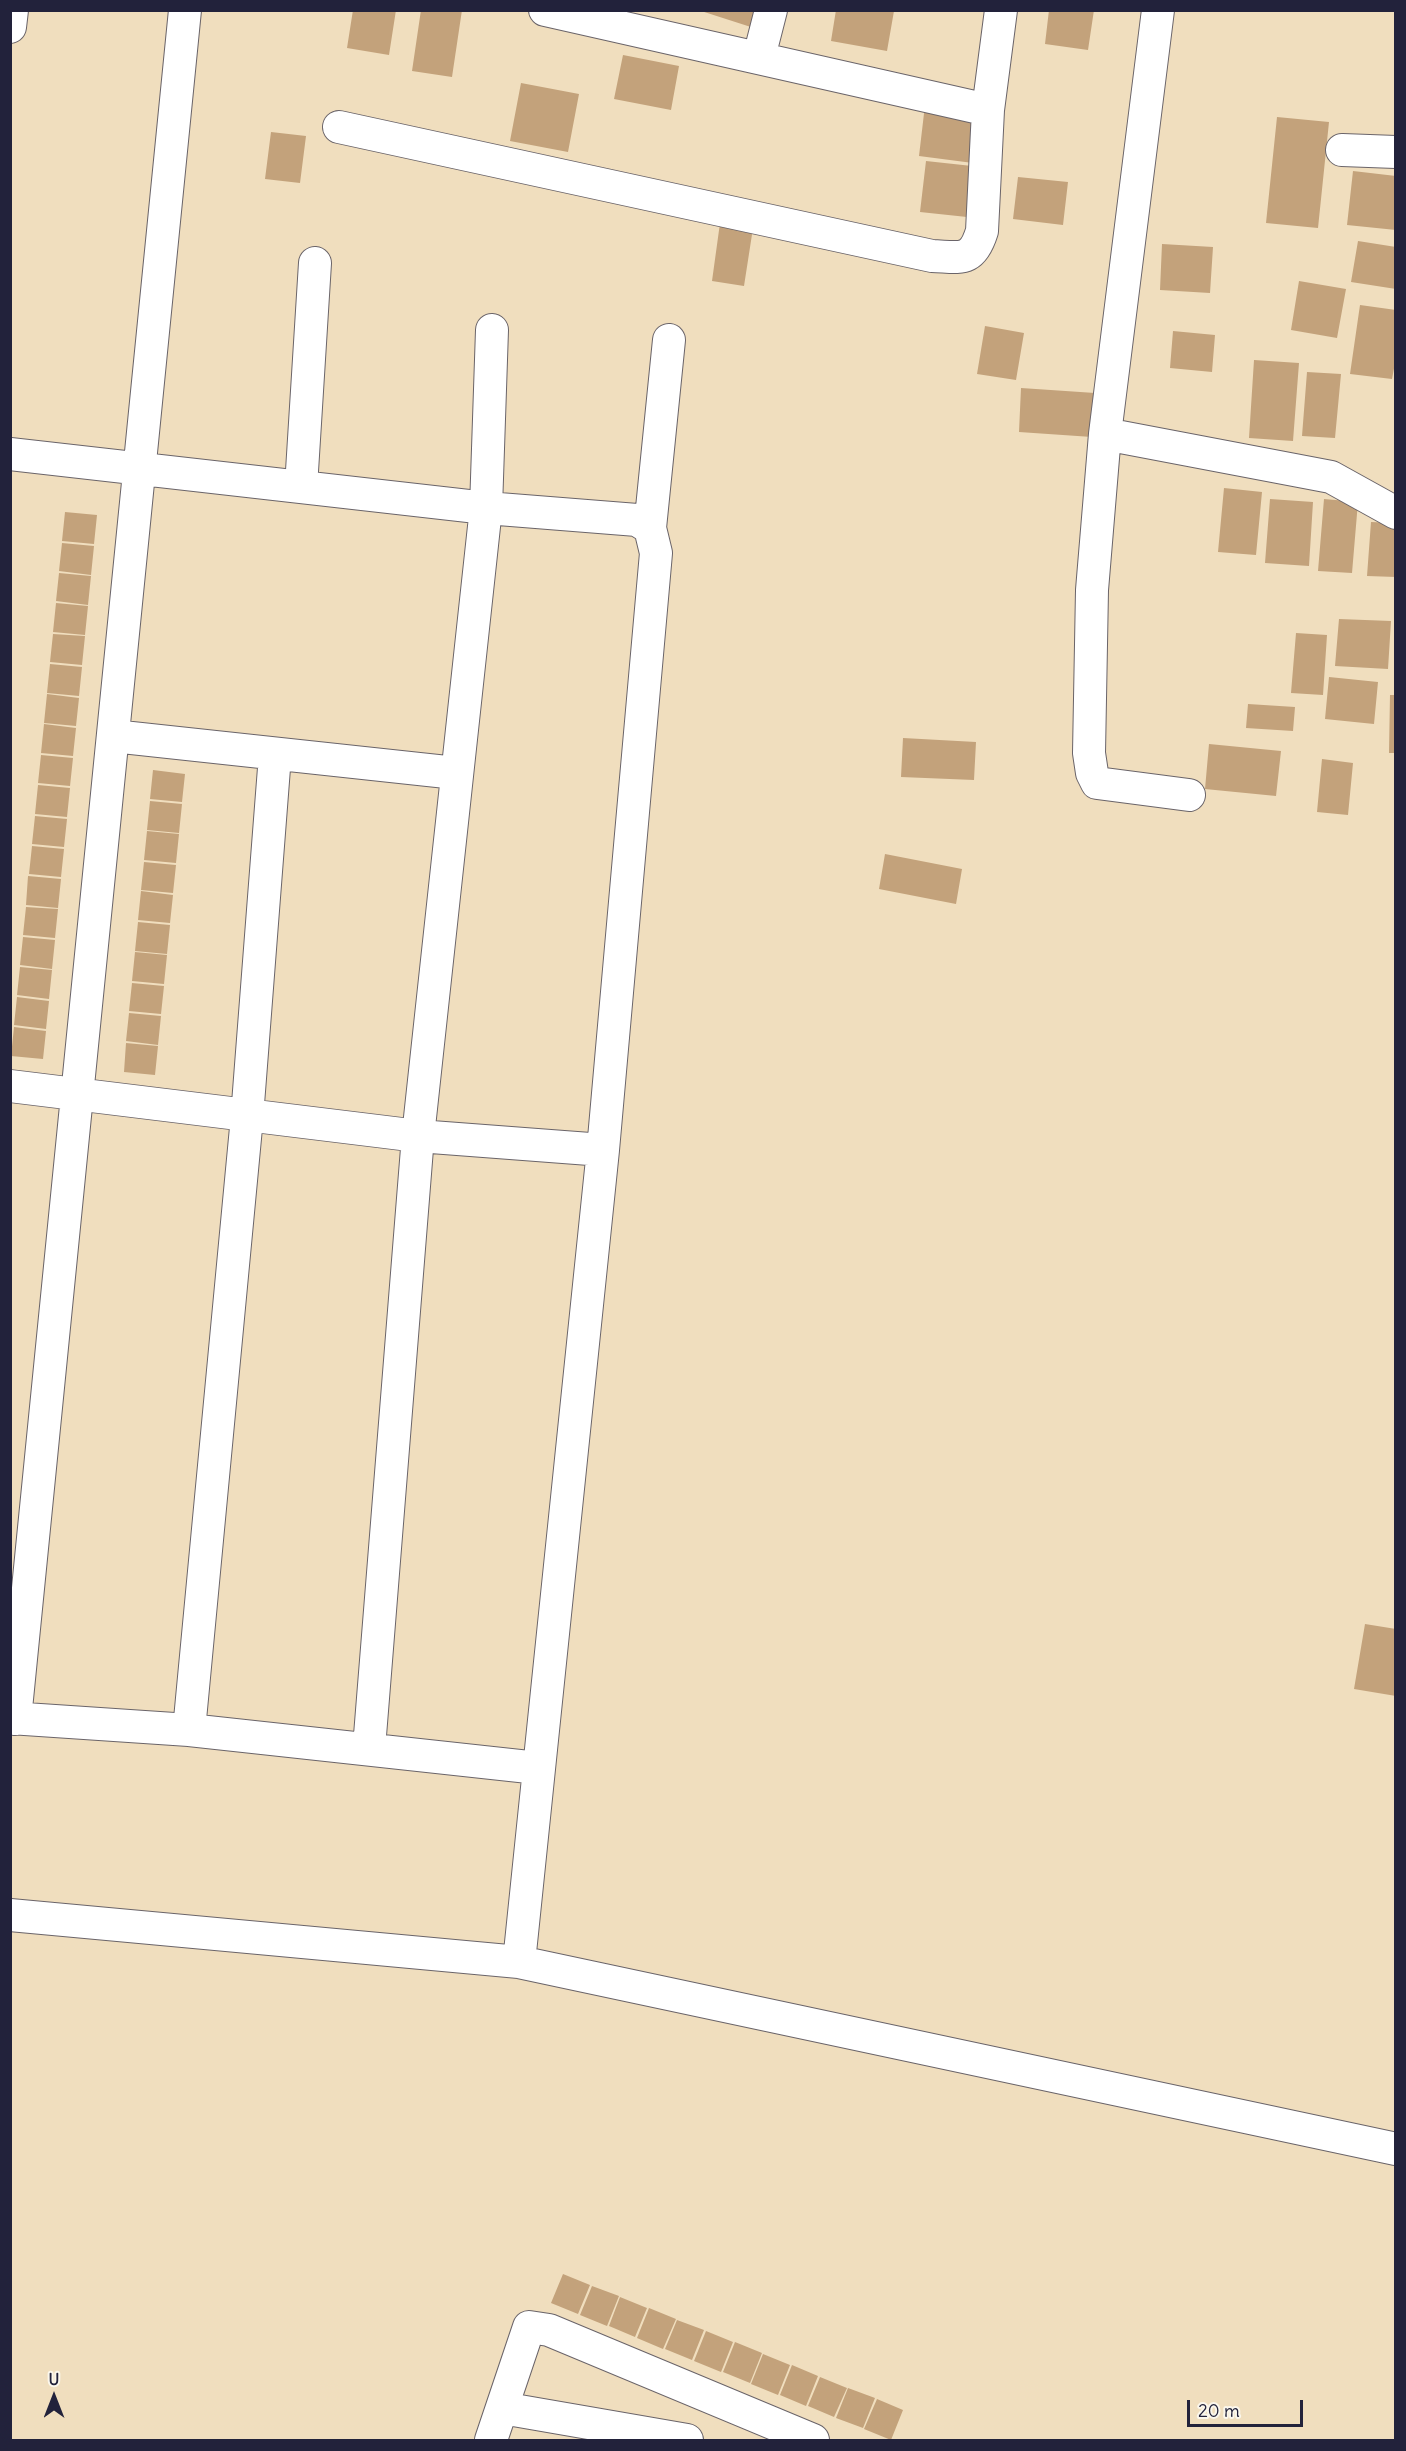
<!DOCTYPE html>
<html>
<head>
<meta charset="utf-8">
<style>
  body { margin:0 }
  #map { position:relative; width:1406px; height:2451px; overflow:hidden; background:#f0debe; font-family:Delius,sans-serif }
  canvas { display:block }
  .frame { position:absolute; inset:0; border:12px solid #22223b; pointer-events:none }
  .north { position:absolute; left:24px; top:2367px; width:60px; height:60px; -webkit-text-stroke:4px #fbf7ec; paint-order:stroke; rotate:0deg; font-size:16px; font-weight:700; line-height:24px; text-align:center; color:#22223b }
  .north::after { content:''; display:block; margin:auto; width:21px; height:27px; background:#22223b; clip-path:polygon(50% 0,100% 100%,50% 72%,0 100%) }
  .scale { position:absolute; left:1187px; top:2400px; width:116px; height:27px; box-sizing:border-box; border:3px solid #22223b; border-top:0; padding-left:8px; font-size:18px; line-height:21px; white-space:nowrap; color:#22223b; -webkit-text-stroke:4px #fbf7ec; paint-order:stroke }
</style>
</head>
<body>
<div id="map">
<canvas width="1406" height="2451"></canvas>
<div class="frame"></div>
<div class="north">U</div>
<div class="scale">20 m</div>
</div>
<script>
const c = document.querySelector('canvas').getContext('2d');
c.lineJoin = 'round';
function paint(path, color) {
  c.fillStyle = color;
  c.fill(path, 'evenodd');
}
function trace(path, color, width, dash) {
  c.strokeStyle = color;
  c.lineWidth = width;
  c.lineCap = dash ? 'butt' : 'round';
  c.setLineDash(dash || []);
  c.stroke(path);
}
paint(new Path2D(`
  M353,10h43l-7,45 -42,-7z
  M421,10h41l-10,67 -40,-6z
  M698,10h61l-5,18z
  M836,10l58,1 -7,40 -56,-10z
  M1049,10h45l-6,40 -43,-6z
  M623,55l56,11 -8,44 -57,-11z
  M521,83l58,11 -11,58 -58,-11z
  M925,105l54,7 -6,51 -54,-7z
  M1277,117l52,5 -11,106 -52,-5z
  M271,132l35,4 -6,47 -35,-4z
  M926,161l46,5 -5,51 -47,-5z
  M1353,171l43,5v54l-49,-5z
  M1018,177l50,5 -5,43 -50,-6z
  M720,223l33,5 -9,58 -32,-5z
  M1358,241l38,6v42l-45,-7z
  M1162,244l51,3 -3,46 -50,-3z
  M1299,281l47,8 -9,49 -46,-8z
  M1360,305l36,5v48l-4,21 -42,-5z
  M985,326l39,7 -8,47 -39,-6z
  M1173,331l42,4 -3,37 -42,-4z
  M1254,360l45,3 -6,78 -44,-3z
  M1307,372l34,2 -6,64 -33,-2z
  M1021,388l74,5 -3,44 -73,-5z
  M1224,488l38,4 -6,63 -38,-3z
  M1270,499l43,3 -4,64 -44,-3z
  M1324,499l34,3 -6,71 -34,-2z
  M65,512l32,3 -3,29 -32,-3z
  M1371,522l25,1v54l-29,-1z
  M62,543l32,3 -3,29 -32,-4z
  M59,573l32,3 -3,29 -32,-4z
  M56,603l32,3 -3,29 -32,-3z
  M1339,619l52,2 -3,48 -53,-3z
  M1296,633l31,2 -4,60 -32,-2z
  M53,634l32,2 -3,29 -32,-3z
  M50,664l32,3 -3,29 -32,-3z
  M1329,677l49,5 -4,42 -49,-5z
  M47,694l32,4 -3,28 -32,-3z
  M1390,695h6v58h-7z
  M1248,704l47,3 -2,24 -47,-3z
  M44,724l32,4 -3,28 -32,-3z
  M903,738l73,4 -2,38 -73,-3z
  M1209,744l72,7 -5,45 -71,-7z
  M41,755l32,3 -3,28 -32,-3z
  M1322,759l31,4 -5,52 -31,-3z
  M153,770l32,4 -3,28 -32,-3z
  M38,785l32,3 -3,29 -32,-3z
  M150,801l32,3 -3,29 -32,-3z
  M35,816l32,3 -3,28 -32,-3z
  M147,831l32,3 -3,29 -32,-3z
  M32,846l32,3 -3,28 -32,-3z
  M885,854l77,15 -6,35 -77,-15z
  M144,862l32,3 -3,28 -32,-3z
  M28,876l33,3 -3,29 -32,-3z
  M141,891l32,4 -3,28 -32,-3z
  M26,907l32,2 -3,29 -32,-3z
  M138,922l32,3 -3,29 -32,-3z
  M23,937l32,3 -3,29 -32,-4z
  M135,952l32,3 -3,29 -32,-3z
  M20,967l32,3 -3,29 -32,-4z
  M132,983l32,3 -3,28 -32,-3z
  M17,997l32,4 -3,28 -32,-4z
  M129,1013l32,3 -3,29 -32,-4z
  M14,1027l32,4 -3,28 -32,-3z
  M126,1043l32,3 -3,29 -31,-3z
  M1365,1624l31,5v67l-42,-7z
  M563,2274l27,11 -12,29 -27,-11z
  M592,2286l27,10 -12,30 -27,-11z
  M620,2297l27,11 -12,29 -26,-11z
  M649,2308l27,11 -13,30 -26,-11z
  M677,2320l27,10 -12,30 -27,-11z
  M706,2331l27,11 -12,30 -27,-11z
  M735,2342l27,11 -12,30 -27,-11z
  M763,2354l27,11 -12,30 -27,-11z
  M792,2365l26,11 -12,30 -26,-11z
  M820,2377l27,11 -13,29 -26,-11z
  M848,2388l27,10 -12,30 -27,-10z
  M877,2399l26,11 -12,30 -27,-11z`), '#c3a27b');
const street = new Path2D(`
  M545,10l443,100
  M1158,10l-53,424 -13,156 -3,163 3,20 5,10 92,12
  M10,27l2,-17
  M759,57l12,-47
  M339,127l593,129c29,1 40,7 50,-25l6,-121 13,-100
  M1342,150l54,2
  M1105,434l226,43 65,36
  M10,454l476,54 151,12 13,8
  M301,487l14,-224
  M113,736l343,37
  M10,1086l408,50 185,14
  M10,1718l179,12 349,38
  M15,1719l170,-1709
  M189,1730l58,-613 28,-362
  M369,1748l49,-612 68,-628 6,-178
  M10,1915l509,47 877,187
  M519,1962l84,-812 53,-597 -6,-25 19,-188
  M502,2408l185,32
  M491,2440l38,-113 20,3 264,110`);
trace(street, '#6a6469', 34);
trace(street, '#fff', 32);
</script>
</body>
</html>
